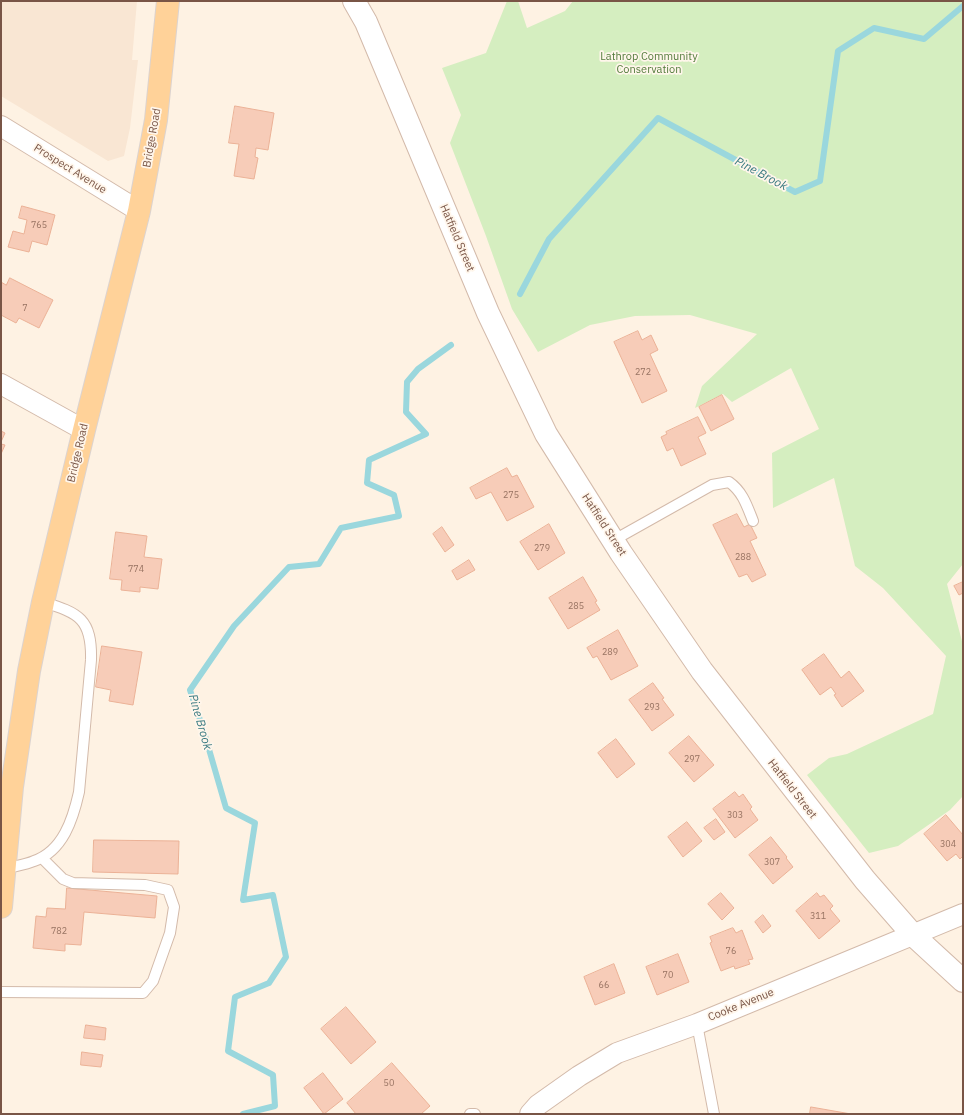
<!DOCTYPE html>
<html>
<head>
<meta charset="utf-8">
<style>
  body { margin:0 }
  #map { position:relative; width:964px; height:1115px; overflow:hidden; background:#fef2e3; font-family:"IBM Plex Sans",sans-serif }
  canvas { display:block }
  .frame { position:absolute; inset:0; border:2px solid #795546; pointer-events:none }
</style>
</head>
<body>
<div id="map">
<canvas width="964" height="1115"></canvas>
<div class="frame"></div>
</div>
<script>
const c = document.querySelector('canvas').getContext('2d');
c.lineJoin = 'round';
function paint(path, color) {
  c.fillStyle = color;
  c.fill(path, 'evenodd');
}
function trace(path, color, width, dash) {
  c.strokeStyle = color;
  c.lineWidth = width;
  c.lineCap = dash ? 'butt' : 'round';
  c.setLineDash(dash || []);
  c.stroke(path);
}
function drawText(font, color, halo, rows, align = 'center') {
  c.font = font + ' "IBM Plex Sans",sans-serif';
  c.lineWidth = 3.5;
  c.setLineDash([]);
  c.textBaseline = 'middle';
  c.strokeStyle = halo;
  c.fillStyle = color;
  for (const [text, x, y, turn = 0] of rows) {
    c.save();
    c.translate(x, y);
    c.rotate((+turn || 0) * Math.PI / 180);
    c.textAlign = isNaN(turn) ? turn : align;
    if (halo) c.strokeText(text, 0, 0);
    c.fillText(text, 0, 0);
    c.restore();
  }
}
paint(new Path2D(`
  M1,1h136l-5,59h6l-8,68 -6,28 -16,5 -107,-65z`), '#f9e6d3');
paint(new Path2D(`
  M507,1h11l9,27 38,-17 8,-10h390v563l-16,20 16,61v151l-13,14 -52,36 -29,7 -62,-78 22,-17 18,-4 86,-40 13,-58 -63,-68 -28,-22 -21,-88 -61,30 -1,-55 47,-24 -28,-61 -59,34 -9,-8 -28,14 7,-22 55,-52 -67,-19 -55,1 -45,9 -52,27 -26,-43 -26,-73 -36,-93 11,-28 -19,-47 44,-15z`), '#d5eec0');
trace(new Path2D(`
  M520,294l29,-55 109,-121 137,74 25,-11 18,-130 36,-23 50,11 39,-33
  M243,1114l32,-8 -2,-31 -45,-24 7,-54 34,-14 17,-26 -13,-62 -30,5 12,-77 -29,-15 -22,-76 -14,-42 44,-64 55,-59 30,-3 22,-36 58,-12 -5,-21 -27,-12 2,-23 57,-26 -20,-22 1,-30 11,-13 33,-24`), '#9ad7dd', 6);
const building = new Path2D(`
  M235,106l39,7 -6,37 -12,-2 -1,9 3,1 -4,21 -20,-3 5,-32 -10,-1z
  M22,206l33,9 -8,30 -15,-4 -3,11 -21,-5 5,-16 11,3 3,-14 -8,-2z
  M10,278l43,22 -14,28 -20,-10 -3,5 -15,-8v-33l5,3z
  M638,331l4,9 9,-5 7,15 -8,4 17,37 -25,12 -28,-61z
  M722,395l12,24 -23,12 -12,-24z
  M698,417l8,16 -8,4 8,17 -25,12 -8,-18 -6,3 -6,-14 6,-3 -1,-2z
  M1,431l4,2 -4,9z
  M1,444l4,1 -4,9z
  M507,468l5,9 5,-2 17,32 -27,14 -16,-29 -15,7 -6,-11z
  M737,514l7,13 6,-3 7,14 -7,3 16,34 -14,7 -5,-8 -8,3 -26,-52z
  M549,524l16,29 -27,17 -18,-28z
  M442,527l12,18 -9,7 -12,-18z
  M116,532l31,4 -3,21 18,2 -4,30 -18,-2v5l-19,-2 1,-10 -12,-1z
  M469,560l6,10 -18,10 -5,-9z
  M583,577l14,24 -2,1 5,8 -32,19 -19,-31z
  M963,582v11l-4,2 -5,-9z
  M618,630l20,36 -27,14 -14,-24 -4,2 -6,-10z
  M102,646l40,6 -9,53 -24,-4 2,-11 -15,-3z
  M824,654l17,24 8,-7 15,20 -22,16 -8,-12 2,-1 -5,-7 -11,8 -18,-25z
  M653,683l11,15 -2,1 12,16 -22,16 -23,-31z
  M689,736l25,29 -20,17 -25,-29z
  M616,739l19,25 -18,14 -19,-25z
  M735,792l4,5 4,-3 9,13 -2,2 8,11 -23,18 -22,-29z
  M946,815l17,20v21l-3,3 -4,-5 -9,7 -23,-27z
  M716,819l9,13 -11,8 -10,-12z
  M687,822l15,19 -19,16 -15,-20z
  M771,837l16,20 -1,1 7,9 -20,17 -24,-29z
  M94,840l85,1 -1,33 -85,-2z
  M67,888l90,8 -2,22 -71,-6 -3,33 -16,-1v7l-32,-3 3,-32 10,1 1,-9 18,1z
  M721,893l13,15 -12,12 -14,-16z
  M817,893l3,4 4,-2 9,11 -3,3 10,12 -21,18 -23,-28z
  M763,915l8,11 -8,7 -8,-11z
  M733,928l3,5 6,-3 11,29 -5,1 2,4 -15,5 -1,-3 -13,5 -11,-28 2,-1 -2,-5z
  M678,954l11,28 -32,13 -11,-28z
  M614,964l11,29 -30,12 -11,-28z
  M346,1007l30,35 -25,22 -30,-35z
  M86,1025l20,3 -1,12 -21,-2z
  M82,1052l21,3 -2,12 -20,-2z
  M392,1063l38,43 -9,8h-65l-9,-11z
  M323,1073l20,26 -19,15 -20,-26z
  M811,1107l40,7h-41z`);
paint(building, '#f7ccb8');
trace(building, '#ebb196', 1);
const service = new Path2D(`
  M614,540l98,-55 17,-3c14,10 18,24 24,39
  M4,869c10,-3 21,-4 30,-8 29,-10 39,-42 45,-69l12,-132c1,-41 -12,-47 -48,-58
  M1,992l142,1 10,-12 17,-48 4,-26 -6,-17 -23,-5 -72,-2 -10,-4 -21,-21
  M697,1024l17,90
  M470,1114h5`);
const minor = new Path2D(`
  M1,126l138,85
  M1,384l83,46
  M530,1114l8,-9 41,-29 38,-23 80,-29 266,-110`);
const tertiary = new Path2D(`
  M354,1l12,21 122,291 58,121 75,119 81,118 163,209 48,55 50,46`);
const primary = new Path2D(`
  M1,907l11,-120 17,-116 14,-69 41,-172 55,-219 17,-91 12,-119`);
trace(service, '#d3baaa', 12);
trace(minor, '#d3baaa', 22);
trace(tertiary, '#d3baaa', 24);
trace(primary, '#dcd3cf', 24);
trace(service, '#fff', 10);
trace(minor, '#fff', 20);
trace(tertiary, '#fff', 22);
trace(primary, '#ffd299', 22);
drawText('9px', '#987362', null, [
  ["765",39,225],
  ["7",25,308],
  ["272",643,372],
  ["275",511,495],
  ["279",542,548],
  ["288",743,557],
  ["774",136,569],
  ["285",576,606],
  ["289",610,652],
  ["293",652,707],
  ["297",692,759],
  ["303",735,815],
  ["304",948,844],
  ["307",772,862],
  ["311",818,916],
  ["782",59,931],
  ["76",731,951],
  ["70",668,975],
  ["66",604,985],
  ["50",389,1083]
]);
drawText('11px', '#527a3a', '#fff6eb', [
  ["Lathrop Community",649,57],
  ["Conservation",649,70]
]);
drawText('11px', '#795546', '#fff6eb', [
  ["Bridge Road",152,138,-80],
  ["Prospect Avenue",70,169,32],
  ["Hatfield Street",457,238,67],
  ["Bridge Road",78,453,-77],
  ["Hatfield Street",604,525,57],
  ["Hatfield Street",792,789,52],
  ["Cooke Avenue",741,1005,-22]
]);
drawText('italic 12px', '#387980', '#fff6eb', [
  ["Pine Brook",761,174,28],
  ["Pine Brook",200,722,74]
]);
</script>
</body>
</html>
